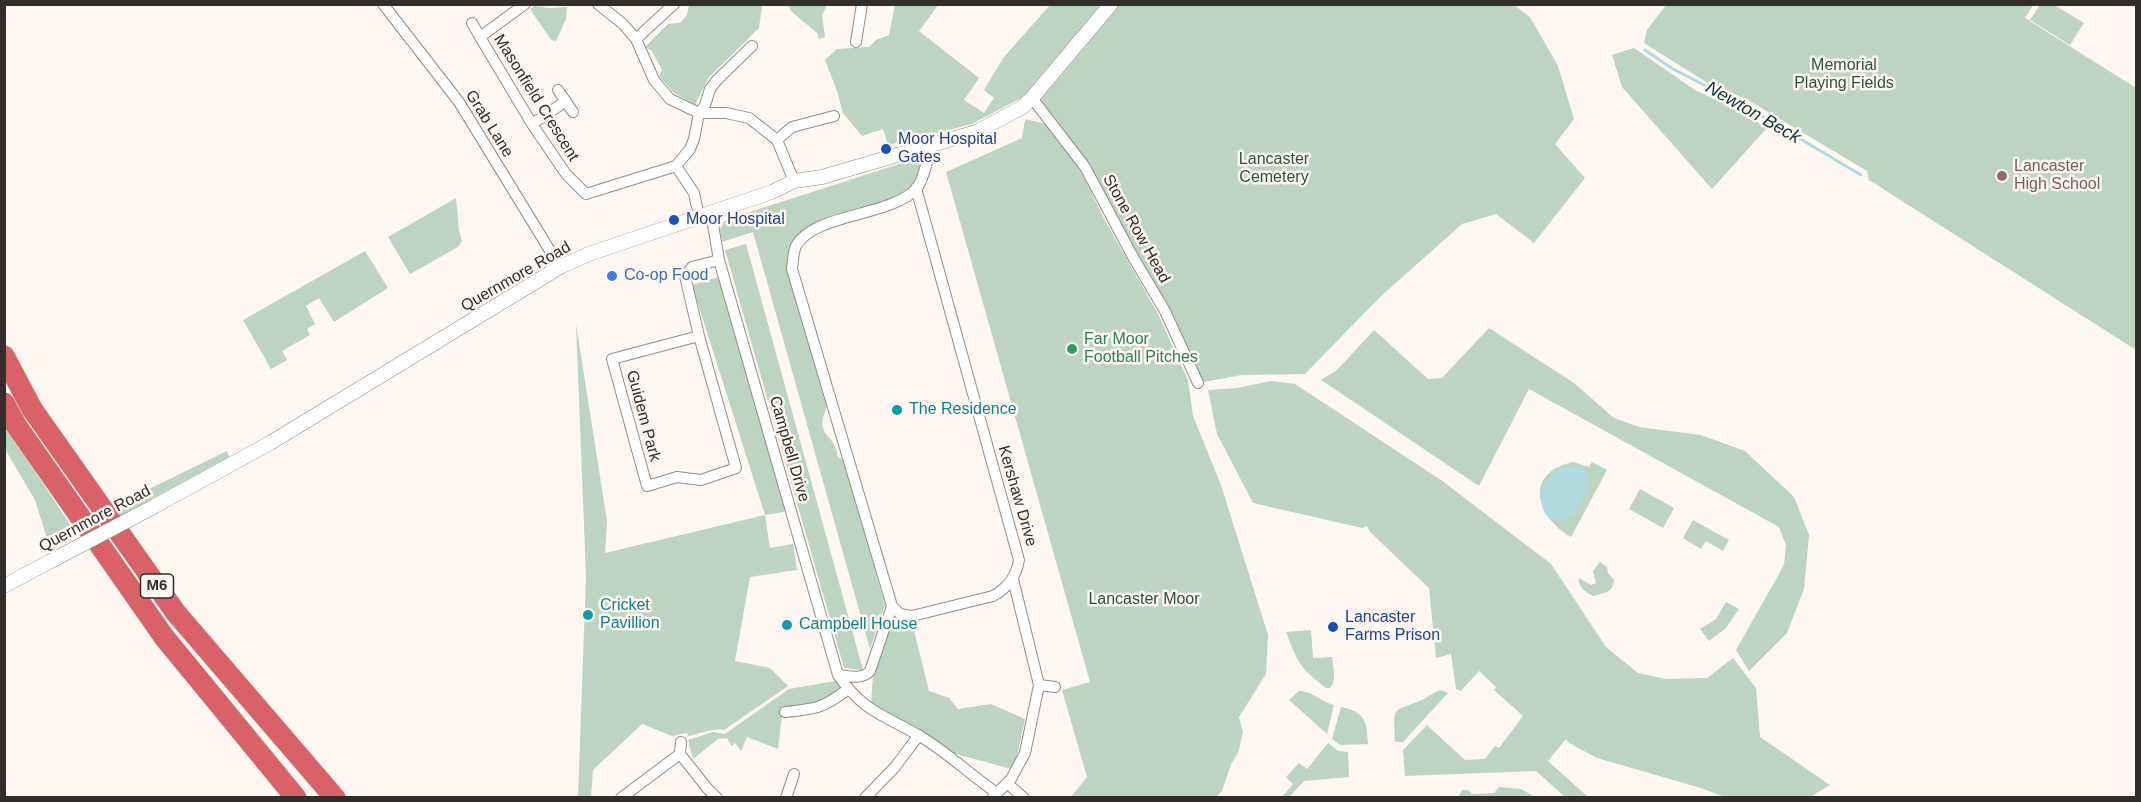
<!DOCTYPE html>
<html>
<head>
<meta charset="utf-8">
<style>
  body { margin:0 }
  #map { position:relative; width:2141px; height:802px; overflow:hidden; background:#fef7f1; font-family:Arial,sans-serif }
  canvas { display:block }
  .frame { position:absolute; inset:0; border:6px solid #312e2c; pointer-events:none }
</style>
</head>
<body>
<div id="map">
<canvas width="2141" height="802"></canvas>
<div class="frame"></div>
</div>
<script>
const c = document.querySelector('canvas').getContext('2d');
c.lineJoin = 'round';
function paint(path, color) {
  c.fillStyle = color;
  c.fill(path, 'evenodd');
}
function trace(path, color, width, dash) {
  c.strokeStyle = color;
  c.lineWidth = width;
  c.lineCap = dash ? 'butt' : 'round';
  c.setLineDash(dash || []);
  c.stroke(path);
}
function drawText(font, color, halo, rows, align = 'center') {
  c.font = font + ' Arial,sans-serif';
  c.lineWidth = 5;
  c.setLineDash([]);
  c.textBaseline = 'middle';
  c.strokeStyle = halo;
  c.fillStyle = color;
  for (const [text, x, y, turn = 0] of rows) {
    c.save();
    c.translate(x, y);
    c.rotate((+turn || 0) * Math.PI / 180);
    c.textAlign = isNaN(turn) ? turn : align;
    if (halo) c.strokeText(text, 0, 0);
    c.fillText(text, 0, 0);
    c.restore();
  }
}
paint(new Path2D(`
  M760,4l2,2 -3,22 -50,49 -14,28 -22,-13 -14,-16 3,-6 -10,-19 -7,-4 23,-23 12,-1 7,-8 2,-10z
  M788,5h39l-5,10 3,22 -6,2 -2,-6 -26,-22z
  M895,5h43l-19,26 60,47 -15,22 20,13 10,-15 -10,-8 20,-33 46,-52h53l-80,92 -51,27 -84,21 -5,-16 -21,7 -19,-23 -6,-22 -12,-31 12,-11 32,-2 7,-7 13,-5z
  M1111,5h403l16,12 28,49 16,53 -19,25 30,34 -51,65 -38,-29 -34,10 -82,73 -75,77 -63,1 -44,8 -113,-216 -53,-69z
  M1666,5h367l-8,13 111,70v262l-267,-170 -2,-9 -119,-71 -42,-18 -62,-39 3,-13z
  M2040,5h14l30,18 -14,22 -40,-25z
  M535,6l14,2 18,-1 -1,12 -10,22 -5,-1 -21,-31z
  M1634,48l61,42 54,25 17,14 -54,60 -90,-102 -10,-32z
  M1025,119l24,6 34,50 21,44 54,95 30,66 5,36 28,69 47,150 -2,39 -27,43 4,15 -5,21 -7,11 -9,27 -6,6h-145l16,-20 -25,-87 28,-8 -144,-510 76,-34z
  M924,156l-11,30 -21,13 -83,28 -17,17 -5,25 40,138c-14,30 8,25 11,50l5,2 42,146 -15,44 -117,-417 -31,10 -2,-13 5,-9z
  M456,198l3,33 3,10 -4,6 -48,27 -22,-37z
  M746,244l117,426 -19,-2 -119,-418z
  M365,251l23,37 -54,34 -15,-24 -13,8 9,18 -8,5 3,6 -28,16 5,9 -16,9 -28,-49z
  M718,277l67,231 -1,4 -19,3 5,33 23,-4 4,26 -47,7 -15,84 35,7 18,18 -64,44c-14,-2 -22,4 -36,6l-1,-3 -15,3 -30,-12 -49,46 -2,28 -13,-1 8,-221 -10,-252 31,197 -2,32 160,-38 -73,-230z
  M1489,328l85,55 40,35 25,9 62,8 44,16 49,46 15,38 -5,54 -17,44 -38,38 -13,-21 48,-85 2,-20 -7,-18 -250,-138 -50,97 -158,-106 16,-10 37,-40 54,49 14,-1z
  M1271,381l24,3 146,96 110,84 55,83 32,26 28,6 41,-1 26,-20 23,30 4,49 70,48 -20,12h-85l-24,-9 -104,-30 -28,-15 -3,-4 -18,22 40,36h-23l-29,-26 -131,5 -2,-26 24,-25 38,35 20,-1 10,-13 4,2 24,-32 -29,-26 2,-3 -17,-16 -18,20 -5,-2 -5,-35 -15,4 -7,-70 -59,-56 -3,-6 -5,2 -109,-25 -36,-69 -9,-44 29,-2z
  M4,425l73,110 -26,16 -16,-51 -30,-51z
  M227,451l2,6 -110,60 -5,-11z
  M1573,462l16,5 3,-5 15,8 -36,67c-35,-20 -48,-64 2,-75z
  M1640,489l34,19 -11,20 -34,-19z
  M1693,520l36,20 -6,11 -17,-10 -5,8 -18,-11z
  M1600,562l7,5 1,6 6,7c-1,13 -10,13 -21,16 -7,-4 -16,-10 -14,-18l12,7 5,-2 -3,-12z
  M1726,602l13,7 -13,19 -17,13 -9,-12 16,-10z
  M893,616l19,7 17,68 20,7 9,11 33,-5 34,15 -8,38 -6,12 -58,-16 -82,-47 2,-33z
  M1311,630l2,28 19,-1c1,10 5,24 -2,31h-4c-27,-21 -28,-25 -40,-56z
  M835,681l8,6c-18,15 -38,20 -60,20l-5,42 -31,-12 -6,14 -6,-8 -3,3 -5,-8 -9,1 -25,20 -5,-19 25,-8 12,2 64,-45z
  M1441,690l7,3 -45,49h-8c-1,-40 -4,-28 29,-43 6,-3 10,-7 17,-9z
  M1299,691c11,-1 23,11 35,14l-7,29 -38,-34z
  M1341,707c24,5 26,14 27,37l-28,1 -8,-6z
  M1328,743l10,8 10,1 1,25 -45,4 -15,16h-7l11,-13 -7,-7 13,-14 8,6z
  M1499,787l22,2 14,8 -75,1 -1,-2 3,-6h6l4,4 22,-1z`), '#bcd4c0');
paint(new Path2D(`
  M1570,466l11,1 4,3 3,11 -2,6 2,2 -14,25 -2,-1 -7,7c-30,8 -35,-47 5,-54z`), '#b1dadf');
trace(new Path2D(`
  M1645,50l28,19 72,37 116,69`), '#b1dadf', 3);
const minor = new Path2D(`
  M383,4l76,98 101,165
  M525,4l-45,33 52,87 34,50 20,20 90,-28 14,-17 4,-10 5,-26 6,-8 5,-16 7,-9 35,-34
  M598,4l25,20 13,15 18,41 16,19 29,14h27l23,5 28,22 17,41
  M472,23l8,14
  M636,39l38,-35
  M856,42l6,-38
  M558,90l15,22
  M1032,98l53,69 48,90 32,54 33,72
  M532,124l34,-23
  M777,140l15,-13 42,-11
  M676,166l18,27 3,14
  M711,213l8,47 119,415c26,37 44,39 80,60 28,16 52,40 79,58
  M699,336l-87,23 35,127 30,-9 24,3 35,-12 -37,-132 -14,-60 7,-9 27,-7
  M892,606l-100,-337c1,-7 1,-17 4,-23 18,-33 94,-29 120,-57 8,-9 12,-32 15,-44
  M838,675c11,1 24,5 32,-4l22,-65 8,8 12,2 81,-20c15,-8 23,-19 26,-36l-103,-372
  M1039,685l16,2
  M785,712c31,-3 39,-4 63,-23
  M681,742l-1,12 27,34 10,10
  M1008,784l16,14
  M993,797l18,-18 14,-26 14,-68 -26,-106
  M621,798l59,-44
  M786,798l8,-24
  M865,798l30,-31 24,-32`);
const tertiary = new Path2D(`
  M155,506l115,-63 290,-176 29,-13 183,-62 22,-11 28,-4 154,-45 45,-24 11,-10 79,-94
  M4,586l45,-24`);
const motorway = new Path2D(`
  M4,356l28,53 144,204 159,185
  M4,403l12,22 148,212 132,161`);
trace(minor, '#948d88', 12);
trace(tertiary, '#948d88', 15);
trace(motorway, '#d6d5d5', 22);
trace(minor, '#fff', 10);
trace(tertiary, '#fff', 14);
trace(motorway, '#d96268', 21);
const tertiaryBridge = new Path2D(`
  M49,562l106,-56`);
trace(tertiaryBridge, '#948d88', 15, []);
trace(tertiaryBridge, '#fff', 14);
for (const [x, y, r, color] of [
  [886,149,6,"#1a4fb4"],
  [2002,176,6,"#8d6e63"],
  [674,220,6,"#1a4fb4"],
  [612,276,6,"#3f7fe0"],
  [1072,349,6,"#2e9e5b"],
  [897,410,6,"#0f9aa8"],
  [588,615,6,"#0f9aa8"],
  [787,625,6,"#0f9aa8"],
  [1333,627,6,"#1a4fb4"]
]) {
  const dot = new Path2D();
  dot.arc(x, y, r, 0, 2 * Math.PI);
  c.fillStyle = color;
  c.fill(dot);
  trace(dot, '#fef7f1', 2);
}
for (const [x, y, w] of [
  [157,586,33]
]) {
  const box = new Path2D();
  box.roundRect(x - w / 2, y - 12, w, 24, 4.5);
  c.fillStyle = '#fef7f1';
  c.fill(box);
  trace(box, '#312e2c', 1.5);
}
drawText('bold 15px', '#312e2c', null, [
  ["M6",157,586]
]);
drawText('16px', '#295535', '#fef7f1', [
  ["Memorial",1844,66],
  ["Playing Fields",1844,84],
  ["Lancaster",1274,160],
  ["Cemetery",1274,178],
  ["Lancaster Moor",1144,600]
]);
drawText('16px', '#312e2c', '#fef7f1', [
  ["Masonfield Crescent",536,98,58],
  ["Grab Lane",489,124,58],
  ["Stone Row Head",1136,229,61],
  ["Quernmore Road",516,277,-30],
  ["Guidem Park",643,416,75],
  ["Campbell Drive",789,449,74],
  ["Kershaw Drive",1017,496,74],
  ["Quernmore Road",95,519,-28]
]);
drawText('16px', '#164399', '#fef7f1', [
  ["Moor Hospital",898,140],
  ["Gates",898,158],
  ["Moor Hospital",686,220],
  ["Lancaster",1345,618],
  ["Farms Prison",1345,636]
], 'left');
drawText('16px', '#785e54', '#fef7f1', [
  ["Lancaster",2014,167],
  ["High School",2014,185]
], 'left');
drawText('16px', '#366cbe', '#fef7f1', [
  ["Co-op Food",624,276]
], 'left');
drawText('16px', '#27864d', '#fef7f1', [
  ["Far Moor",1084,340],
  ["Football Pitches",1084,358]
], 'left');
drawText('16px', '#0d838f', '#fef7f1', [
  ["The Residence",909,410],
  ["Cricket",600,606],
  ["Pavillion",600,624],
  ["Campbell House",799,625]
], 'left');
drawText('italic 18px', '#10383c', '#fef7f1', [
  ["Newton Beck",1753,113,30]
]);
</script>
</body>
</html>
